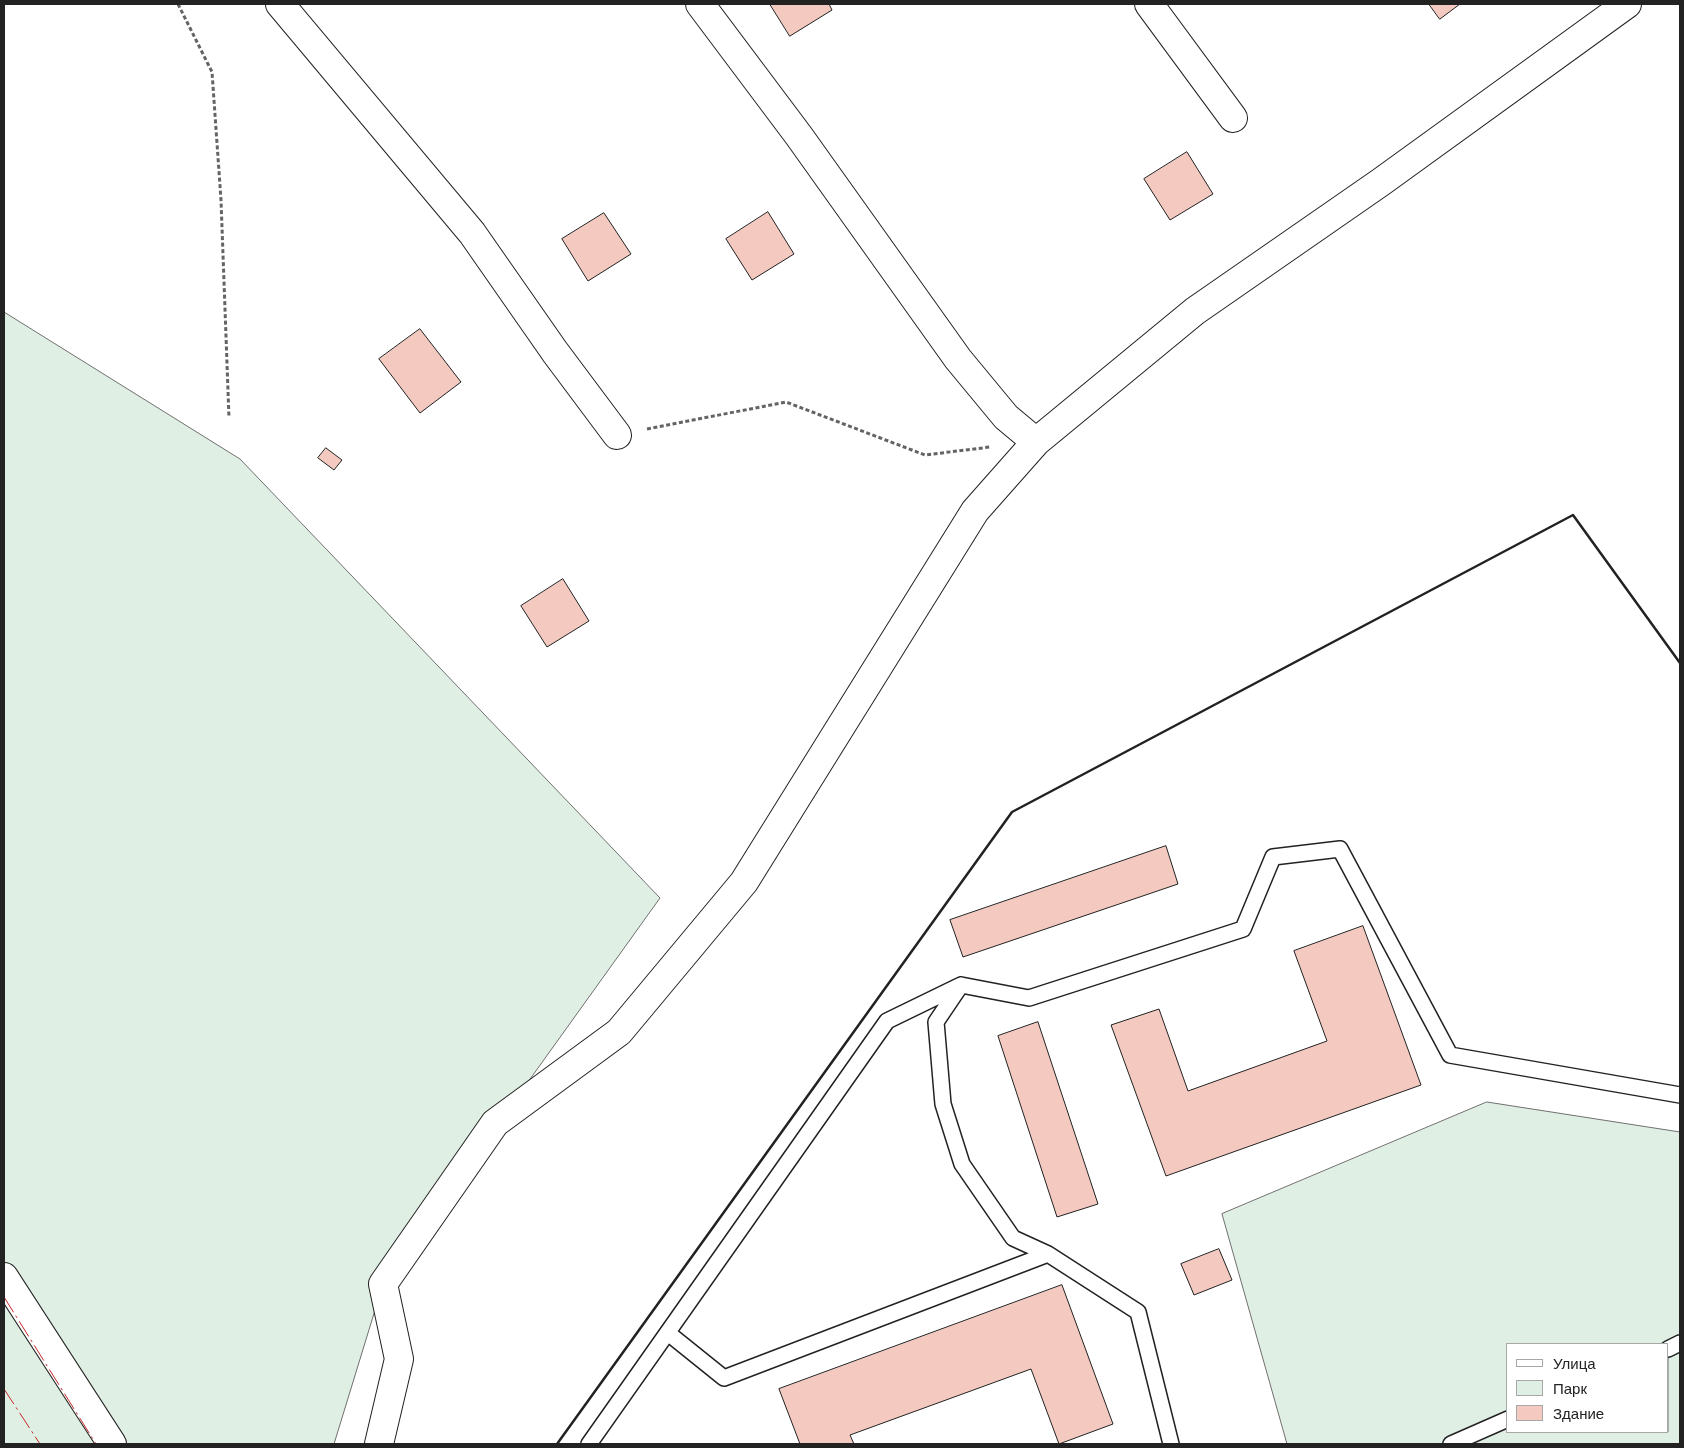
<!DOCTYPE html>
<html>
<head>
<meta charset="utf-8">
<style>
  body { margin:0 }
  #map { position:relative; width:1684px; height:1448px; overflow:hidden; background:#fff; font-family:Barlow,sans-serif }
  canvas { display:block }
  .frame { position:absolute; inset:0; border:5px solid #222; pointer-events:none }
  .legend { position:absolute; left:1506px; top:1343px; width:162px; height:90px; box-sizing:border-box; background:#fff; border:1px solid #a7a7a7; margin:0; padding:6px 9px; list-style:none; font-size:15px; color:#222 }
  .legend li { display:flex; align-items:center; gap:10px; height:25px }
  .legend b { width:25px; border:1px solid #a7a7a7 }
</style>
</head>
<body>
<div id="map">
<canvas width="1684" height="1448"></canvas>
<div class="frame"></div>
<ul class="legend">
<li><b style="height:6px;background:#fff"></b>Улица</li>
<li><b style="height:14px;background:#e0efe3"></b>Парк</li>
<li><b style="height:14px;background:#f3c9c0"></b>Здание</li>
</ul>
</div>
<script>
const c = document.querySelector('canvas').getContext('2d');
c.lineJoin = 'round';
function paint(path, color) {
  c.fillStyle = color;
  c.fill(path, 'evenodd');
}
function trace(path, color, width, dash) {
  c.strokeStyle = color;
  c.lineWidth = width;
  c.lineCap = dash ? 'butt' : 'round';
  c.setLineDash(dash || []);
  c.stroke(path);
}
const green = new Path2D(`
  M4,312l236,147 420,439 -277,386 -49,160h-330z
  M1487,1102l193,30v312h-393l-65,-230zM1508,1344h160v88h-160z`);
paint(green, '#e0efe3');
trace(green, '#6f6f6f', 1);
const building = new Path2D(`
  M770,4h59l3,6 -42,26z
  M1429,4h31l-20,15z
  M1187,152l26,42 -43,26 -26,-41z
  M768,212l26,42 -42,26 -26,-41z
  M604,213l27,41 -43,27 -26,-42z
  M420,329l41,53 -41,31 -41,-54z
  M326,448l16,12 -8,10 -16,-12z
  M563,579l26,42 -42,26 -26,-41z
  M1166,846l12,38 -215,73 -13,-37z
  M1363,926l58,159 -255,91 -55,-151 48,-16 29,82 139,-50 -33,-90z
  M1038,1022l60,182 -41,13 -59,-181z
  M1219,1249l13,31 -38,15 -13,-31z
  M1062,1285l51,139 -54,20 -28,-75 -181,66 4,9h-54l-21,-55z`);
paint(building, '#f3c9c0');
trace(building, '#222', 1);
const lane = new Path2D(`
  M961,985l-25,37 7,82 19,60 51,74 35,16
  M668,1333l56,45 324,-124 90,58 33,132
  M1668,1349l12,-6
  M589,1444l298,-423 74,-36 68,13 214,-69 30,-72 67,-8 110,206 230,40
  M1451,1444l57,-25`);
const street = new Path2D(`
  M280,4l192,229 83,119 62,83
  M700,4l99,132 159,223 48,58 30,25
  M1149,4l84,114
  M4,1277l108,167
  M379,1444l20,-85 -16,-75 112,-161 124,-91 125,-150 231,-371 61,-69 159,-131 186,-129 246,-178`);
trace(lane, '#222', 18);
trace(street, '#222', 30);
trace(new Path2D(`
  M178,4l34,68 9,128 8,218
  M647,429l139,-27 139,53 65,-8`), '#646464', 3, [4, 2.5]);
trace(lane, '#fff', 15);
trace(street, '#fff', 28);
trace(new Path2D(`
  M557,1444l455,-632 561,-297 107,148`), '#222', 2.5);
trace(new Path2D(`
  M4,1297l92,147
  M4,1389l36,55`), '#c62828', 1, [18, 4, 2.5, 4]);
</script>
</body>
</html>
